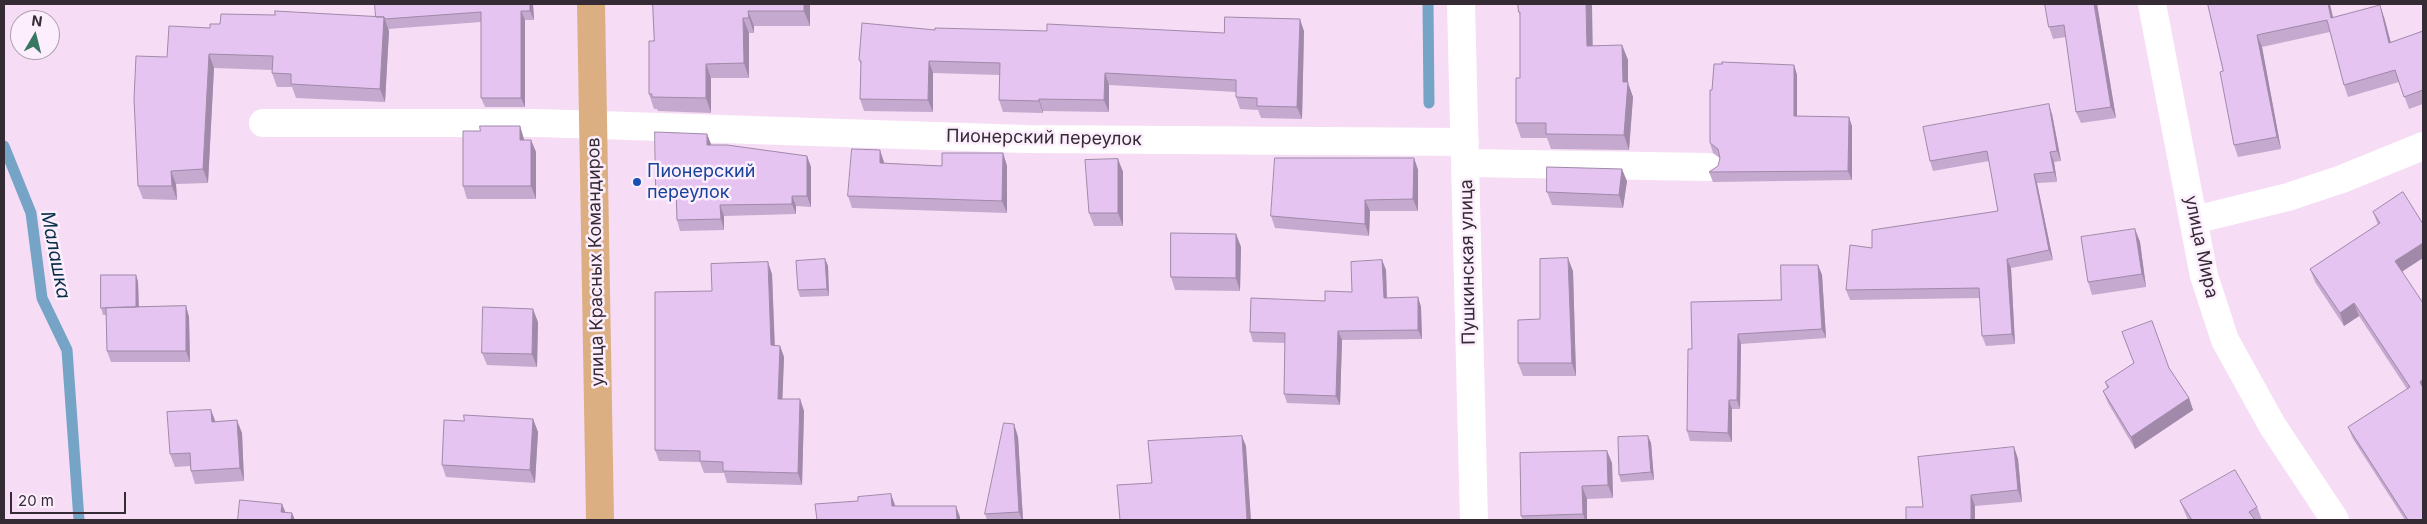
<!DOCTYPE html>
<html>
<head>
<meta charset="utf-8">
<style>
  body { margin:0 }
  #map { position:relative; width:2427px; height:524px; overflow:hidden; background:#f6ddf5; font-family:Inter,sans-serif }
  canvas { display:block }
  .frame { position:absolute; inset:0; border:5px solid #352b35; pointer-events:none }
  .north { position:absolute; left:10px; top:10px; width:50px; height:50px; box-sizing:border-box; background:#fdeefd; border:1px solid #ada0ad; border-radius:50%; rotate:8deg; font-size:14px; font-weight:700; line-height:20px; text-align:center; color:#352b35 }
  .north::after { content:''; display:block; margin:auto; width:18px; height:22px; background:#387764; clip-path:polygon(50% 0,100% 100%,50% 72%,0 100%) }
  .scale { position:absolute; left:10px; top:492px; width:116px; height:22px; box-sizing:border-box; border:2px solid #352b35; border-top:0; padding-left:6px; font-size:15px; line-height:18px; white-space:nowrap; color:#352b35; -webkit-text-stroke:4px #fdeefd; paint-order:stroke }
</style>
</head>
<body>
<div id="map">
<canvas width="2427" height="524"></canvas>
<div class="frame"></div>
<div class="north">N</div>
<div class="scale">20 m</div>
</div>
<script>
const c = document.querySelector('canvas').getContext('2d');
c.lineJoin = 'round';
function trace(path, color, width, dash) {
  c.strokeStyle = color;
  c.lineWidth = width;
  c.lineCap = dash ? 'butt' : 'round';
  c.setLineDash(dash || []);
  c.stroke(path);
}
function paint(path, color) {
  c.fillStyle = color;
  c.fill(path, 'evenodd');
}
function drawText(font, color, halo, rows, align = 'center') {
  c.font = font + ' Inter,sans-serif';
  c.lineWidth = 5;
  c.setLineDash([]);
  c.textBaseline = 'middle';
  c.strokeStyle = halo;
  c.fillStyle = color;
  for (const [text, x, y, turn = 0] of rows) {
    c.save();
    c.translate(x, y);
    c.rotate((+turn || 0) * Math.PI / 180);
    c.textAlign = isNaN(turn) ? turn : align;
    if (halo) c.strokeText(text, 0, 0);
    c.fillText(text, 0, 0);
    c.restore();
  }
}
trace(new Path2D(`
  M1428,4l1,99
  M4,146l27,67 11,85 25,52 12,170`), '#75a4c6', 11);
trace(new Path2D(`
  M1461,4l13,516
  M2152,4l52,272 21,64 47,85 63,95
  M263,123h275l488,16 439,3
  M1466,163l242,4
  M2194,220l94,-23 54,-18 81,-33`), '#fff', 28);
trace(new Path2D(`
  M591,4l9,516`), '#dbaf82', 28);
paint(new Path2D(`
  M533,4l1,16h-9v87h-40l-4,-9v-76l-93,7 1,2 -4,71 -89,-4 -4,-11h-15l-5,-14v-3l-58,-2 -6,115 -32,1 1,16 -34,-1 -5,-13 29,-129 43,-29 10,-4 55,-9 101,2z
  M653,4h157v22h-56v7h-5v45h-38v35l-53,-2 -1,-2h-3l-5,-15 5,-53z
  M1518,4h74v42l30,-1 6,15v23l5,14 -4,53 -78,-1 -4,-11h-26l-5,-15 4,-45v-61l-1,-5z
  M2045,4h52l19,114 -35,5 -5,-11 -10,-75 -13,2 -4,-12z
  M2208,4l125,13h51l7,26 32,-12v73l-14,5 -10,-27 -51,15 -4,-12 -14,-53 -68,15 19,102 -43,8 -4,-12 -11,-74z
  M935,30l289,3 80,-2 -2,88 -41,-1 -3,-8 -18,-1 -4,-12v-5l-127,-7v27l-66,-1v2l-40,-1 -4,-12 1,-25 -67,-2v39l-69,-1 -4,-12 1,-34 -2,-5z
  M1794,65l3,10v41l55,10v54l-139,2 -4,-10 9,-6 2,-8 -7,-5 -3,-10z
  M2052,114l9,47 -7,1 3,20 -20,1 16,77 -42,8 4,76 -29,2 -4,-10 -2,-38 -130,2 -4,-10 26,-42 126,-37 -9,-50 -56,10 -3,-10z
  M520,126l4,14h7l5,12v47h-69l-4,-13 17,-55z
  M707,134l4,11 96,11 4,11v40l-15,-1v8l-72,2v14l-44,1 -3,-11 -1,-23h-16l-4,-10z
  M1003,153l4,13v47l-155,-5 -4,-12 36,-34v1l58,3z
  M1414,158l4,12v41h-48l-1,25 -94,-8 -4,-12z
  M1118,159l5,13v54h-29l-5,-13z
  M1627,181l-4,27 -71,-3 -5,-13z
  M2403,192v80l20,248h-18l-52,-81 -5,-12 59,-38 -48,-73 -15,10 -29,-44 -5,-13 68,-44 -5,-13z
  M2135,229l5,13 6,45 -54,8 -4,-13z
  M1236,234l5,13 -1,44 -65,-1 -4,-13z
  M825,259l3,7 1,30 -29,1 -2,-7z
  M1382,260l4,10 1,28 31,-1 3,10 1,32 -80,1 -2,65 -53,-2 -3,-9 1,-51 -32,-1 -3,-10 102,-40z
  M1818,265l4,10 4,63 -85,6 -1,65h-8v33l-42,-1 -3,-10 5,-82 89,-49z
  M1573,271l3,105h-53l-5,-13 22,-44z
  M772,274l3,71 5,1 4,11 -2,42h18l4,12 -2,74 -75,-2 -3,-10h-20l-4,-11 -41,-1 -4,-11 57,-159z
  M136,275l2,7 1,25 47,-1 3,11 1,45h-79l-4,-11 -1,-36h-3l-2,-7z
  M538,322l-1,45 -50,-2 -5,-12z
  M2122,332l47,36 20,30 4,12 -58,39 -27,-46 -5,-12 4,-3 -2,-6 29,-19z
  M211,410l4,12 27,11 2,48 -49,3 -4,-13 -1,-5 -15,1 -5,-13z
  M533,419l5,13 -3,51 -89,-6 -4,-12 22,-44z
  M1014,424l4,13 5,83h-36l-2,-6z
  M1648,436l3,7 3,37 -33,2 -2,-7z
  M2014,447l4,12 4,43 -47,4 -52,1z
  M1607,451l5,12 1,35 -26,1v21h-64l-2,-4z
  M2180,501l77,6 5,13h-74z`), '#c5a9cf');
paint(new Path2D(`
  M530,4h3l1,16 -4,-9z
  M804,4h6v22l-6,-15z
  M1586,4h6l1,57 -6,-15z
  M2094,4h3l19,114 -5,-11z
  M2328,4h2l6,26 -5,-12z
  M2380,5l4,12 10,38 -5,-12z
  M521,11l4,9v87l-4,-9z
  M748,11l6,15v7l-5,-15z
  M384,17l5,14 -4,71 -5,-13z
  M743,18l6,15v45l-5,-15z
  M1300,19l4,12 -2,88 -5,-12z
  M2257,35l5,12 19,102 -4,-12z
  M1622,45l6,15v23l5,14 -4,53 -5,-15z
  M209,54l5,14 -6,115 -5,-14z
  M929,61l4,12v39l-5,-12z
  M706,64l5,14v35l-5,-15z
  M1794,65l3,10v51l-3,-10z
  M1105,73l4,12v27l-5,-12z
  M1039,99l4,12v2l-4,-12z
  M2049,104l3,10 9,47 -4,-10z
  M1849,117l3,9v54l-4,-9z
  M520,126l4,13v13l-4,-12z
  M707,134l4,10v12l-4,-11z
  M531,140l5,12v47l-5,-13z
  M880,150l4,12v13l-4,-12z
  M2050,152l4,10 3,20 -3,-10z
  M1003,153l4,13v47l-5,-12z
  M807,156l4,11v40l-4,-11z
  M1414,158l4,12v41l-5,-12z
  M1118,159l5,13v54l-5,-13z
  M1622,169l5,12 -4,27 -4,-13z
  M171,171l5,13 1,16 -5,-14z
  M2034,174l3,9 16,77 -4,-10z
  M792,196l4,10v8l-4,-10z
  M1365,200l5,11 -1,25 -4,-12z
  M720,205l4,11v14l-3,-11z
  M2135,229l5,13 6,45 -4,-13z
  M1236,234l5,13 -1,44 -4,-13z
  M2423,243v15l-23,15 -5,-12z
  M1568,258l5,13 3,105 -4,-13z
  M825,259l3,7 1,30 -2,-7z
  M2007,259l4,9 4,76 -3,-10z
  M1382,260l4,10 1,37 -3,-9z
  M768,262l4,12 3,83 -4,-12z
  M1818,265l4,10 4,63 -4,-9z
  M136,275l2,7 1,33 -3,-7z
  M1418,297l3,10 1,32 -4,-9z
  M2354,303l5,13 -15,10 -4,-13z
  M186,306l3,11 1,45 -4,-11z
  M533,309l5,13 -1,45 -5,-13z
  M1338,331l4,9 -2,65 -4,-9z
  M1738,334l3,10 -1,65 -3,-9z
  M780,346l4,11 -2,54 -4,-12z
  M2423,379v13l-3,-10z
  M2189,398l4,12 -58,39 -4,-12z
  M800,399l4,12 -2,74 -4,-12z
  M1729,400l3,9v33l-4,-9z
  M211,410l5,13 -4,-1z
  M533,419l5,13 -3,51 -5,-13z
  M237,420l5,13 2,48 -4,-13z
  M1014,424l4,13 5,83h-1l-3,-8z
  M1242,436l4,10 5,74h-4z
  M1648,436l3,7 3,37 -3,-8z
  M2014,447l4,12 4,43 -4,-12z
  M1607,451l5,12 1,35 -5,-13z
  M1582,486l5,13v21h-2l-2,-6z
  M891,494l4,11 1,12 -4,-11z
  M1971,495l4,11v14h-4z
  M282,504l5,12 -6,-4z
  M956,506l4,11v3h-3z
  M292,513l3,7h-4z`), '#a089a9');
const building = new Path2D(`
  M375,4h155v7h-9v87h-40v-86l-96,7 -1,-2h-8z
  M653,4h151v7h-56l1,7h-6l1,45 -38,1v34l-54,-1v-3h-3v-53h5z
  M1518,4h68l1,42 35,-1 1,37h5l-4,53 -78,-1v-11h-30v-45h4v-66h-1z
  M2045,4h49l17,103 -35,5 -12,-87 -15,2z
  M2208,4h120l3,14 49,-13 9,38 34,-12v59l-19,7 -9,-27 -51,15 -17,-65 -70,15 20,102 -43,8 -14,-73 3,-1z
  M275,11l109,6 -4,72 -89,-5v-10l-19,-1 1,-17 -64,-2 -6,115 -32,2 1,15h-34l-4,-87 2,-43 31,1 2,-31 41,2v-4h10l1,-10 54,1z
  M1225,17l75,2 -3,88 -40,-1v-8l-21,-1v-17l-131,-7 -1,27 -65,-1v2l-40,-1 1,-37 -71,-2 -1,39 -68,-1 1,-38 -2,-1 3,-37 73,7v-2l112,3v-7l177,9z
  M1722,62l72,3v51l55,1 -1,54 -139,1 9,-6 2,-8 -2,-9 -8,-6v-53h2l2,-26h8z
  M2049,104l8,47 -7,1 4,20 -20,2 15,76 -42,9 5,75 -30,2 -3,-48 -133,2 4,-45 22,3v-18l126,-19 -11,-60 -57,10 -7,-34z
  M480,126h40v14h11v46h-68v-55h17z
  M655,132l52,2v11h20l80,11v40h-15v8l-72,1 1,14 -44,1 -1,-34 -20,1z
  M852,149l28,1v13l62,3v-13h61l-1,48 -154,-5z
  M1275,158h139l-1,41 -48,1v24l-94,-8z
  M1118,159v54h-29l-4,-53z
  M1547,167l75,2 -3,26 -72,-3z
  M2403,192l20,32v19l-28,18 28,42v76l-3,3 3,6v132h-15l-60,-93 62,-40 -56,-84 -14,10 -30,-44 70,-46 -7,-11z
  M2135,229l7,45 -54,8 -7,-45z
  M1171,233l65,1v44l-65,-1z
  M1568,258l4,105h-54v-43l22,-1v-60z
  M825,259l2,30 -29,1 -2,-29z
  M1382,260l2,38 34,-1v33l-80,1 -2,65 -52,-2 1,-61 -35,-1 1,-34 74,3v-10l27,1 -1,-30z
  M768,262l3,83 9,1 -2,53h22l-2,74 -75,-2v-9l-23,-1v-10l-45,-1v-158l57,-1 -1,-27z
  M1781,265h37l4,64 -84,5 -1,66h-8l-1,33 -41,-2 1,-82h4l-1,-47 90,-2z
  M101,275h35v32l-35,1z
  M186,306v45h-79l-1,-43z
  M483,307l50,2 -1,45 -50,-1z
  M2152,321l17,47 20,30 -58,39 -28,-46 6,-4 -4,-5 29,-19 -12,-31z
  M211,410l1,12 25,-2 3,48 -49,3 -1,-18 -20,1 -3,-42z
  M464,415l69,4 -3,51 -88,-5 2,-45 20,1z
  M1004,423l10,1 5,88 -34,2z
  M1242,436l5,84h-127l-3,-35 35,-2 -4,-42z
  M1648,436l3,36 -32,3 -1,-38z
  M2014,447l4,43 -47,5v25h-65v-13h17l-5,-50z
  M1607,451l1,34 -26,1 1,28 -62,2 -1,-63z
  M2235,470l22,37 -8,5 6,8h-63l-12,-19z
  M891,494l1,12h64l1,14h-140l-2,-16 43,-3v-4z
  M240,500l42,4 -1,8 11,1 -1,7h-53z`);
paint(building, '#e5c4f1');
trace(building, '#a089a9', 1);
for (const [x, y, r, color] of [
  [637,182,5,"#1a4fb4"]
]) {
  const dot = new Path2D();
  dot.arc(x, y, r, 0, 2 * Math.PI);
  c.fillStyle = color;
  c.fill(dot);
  trace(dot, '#fdeefd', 2);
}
drawText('18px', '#352b35', '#fdeefd', [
  ["Пионерский переулок",1044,138,1],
  ["улица Мира",2201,247,78],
  ["улица Красных Командиров",596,262,-91],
  ["Пушкинская улица",1468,262,-91]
]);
drawText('18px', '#164399', '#fdeefd', [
  ["Пионерский",647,172],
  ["переулок",647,193]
], 'left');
drawText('italic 19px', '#072f47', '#fdeefd', [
  ["Малашка",55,255,79]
]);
</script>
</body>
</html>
